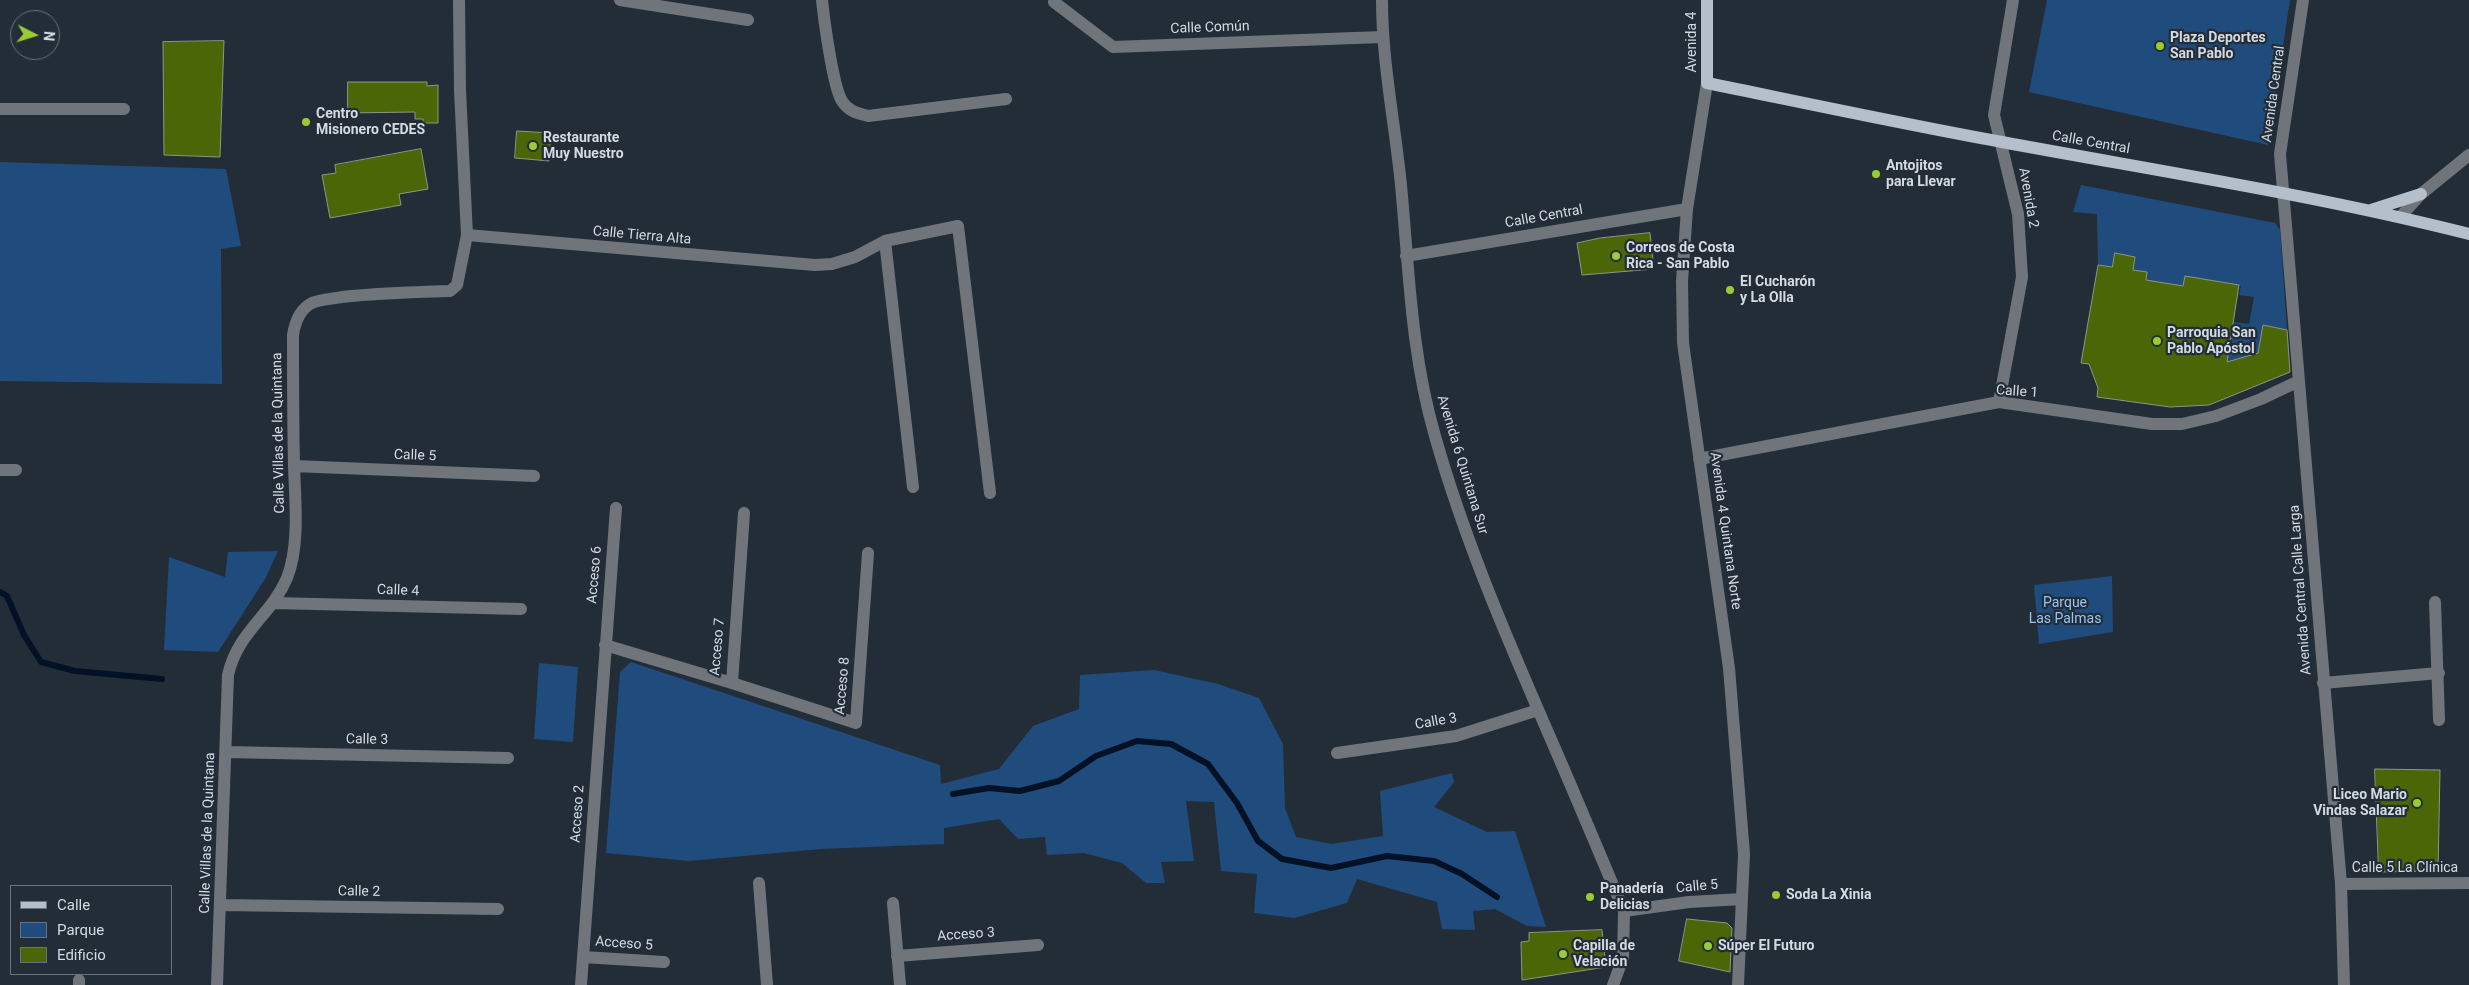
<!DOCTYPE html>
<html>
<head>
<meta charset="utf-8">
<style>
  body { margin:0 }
  #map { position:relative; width:2469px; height:985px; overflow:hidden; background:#232d38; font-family:Roboto,sans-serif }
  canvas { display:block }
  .legend { position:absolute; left:10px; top:885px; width:162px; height:90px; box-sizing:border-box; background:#232d38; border:1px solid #69727c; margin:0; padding:6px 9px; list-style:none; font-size:15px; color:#d3dae1 }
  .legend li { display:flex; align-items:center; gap:10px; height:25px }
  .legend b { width:25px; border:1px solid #69727c }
  .north { position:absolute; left:10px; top:10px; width:50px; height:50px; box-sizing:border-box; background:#232d38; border:1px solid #69727c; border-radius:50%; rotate:95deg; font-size:14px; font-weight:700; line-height:20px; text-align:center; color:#d3dae1 }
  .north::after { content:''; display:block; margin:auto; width:18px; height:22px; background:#9bcb33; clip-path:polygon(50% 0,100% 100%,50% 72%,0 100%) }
</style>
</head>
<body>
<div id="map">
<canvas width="2469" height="985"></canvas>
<ul class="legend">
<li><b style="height:6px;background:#b4bfcb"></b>Calle</li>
<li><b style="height:14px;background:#1f4c7c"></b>Parque</li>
<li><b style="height:14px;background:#4b6607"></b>Edificio</li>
</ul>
<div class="north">N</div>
</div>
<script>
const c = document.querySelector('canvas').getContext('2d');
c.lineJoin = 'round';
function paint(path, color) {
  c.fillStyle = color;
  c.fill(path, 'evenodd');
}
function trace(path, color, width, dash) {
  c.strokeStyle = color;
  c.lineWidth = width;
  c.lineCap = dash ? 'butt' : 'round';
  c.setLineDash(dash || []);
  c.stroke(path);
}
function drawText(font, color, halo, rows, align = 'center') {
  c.font = font + ' Roboto,sans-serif';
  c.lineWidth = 4.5;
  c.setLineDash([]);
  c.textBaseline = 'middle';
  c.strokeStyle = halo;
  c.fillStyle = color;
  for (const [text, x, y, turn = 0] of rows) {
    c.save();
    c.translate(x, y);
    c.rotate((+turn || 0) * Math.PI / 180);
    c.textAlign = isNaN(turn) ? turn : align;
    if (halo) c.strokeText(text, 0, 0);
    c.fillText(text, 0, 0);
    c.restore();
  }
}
paint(new Path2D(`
  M2047,0h243l-22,145 -239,-53z
  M0,162l226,7 15,77 -20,3 1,135 -222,-3z
  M2081,185l194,38 5,7 7,100 -24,-5 -5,28 -14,4 -18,12 7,-47 16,2 5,-27 -15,-2 2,-9 -56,-10 -2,10 -37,-6v-8l-13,-2 2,-13 -23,10 -14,-2 -1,-51 -24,-2z
  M278,551l-13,28 -47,73 -54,-2 5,-93 56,20 3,-25z
  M2112,576l1,56 -74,12 -5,-59z
  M631,662l309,103 1,19 58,-15 34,-43 46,-17 1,-34 74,-5 64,14 41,14 24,46 2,64 11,29 35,7 52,-8 -3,-45 72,-18 2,9 -20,25 53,25 28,-1 31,96 -19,-1 -32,-17 -22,2 2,19 -33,-1 -5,-27 -80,-23 -10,24 -53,15 -40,-5 3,-39 -36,-3 -7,-69 -28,-1 8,60 -33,1 4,21h-19l-24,-20 -38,-10 -37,2 -2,-18 -27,2 -19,-20 -55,9v16l-123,5 -132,12 -83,-8 14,-181z
  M539,663l39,4 -5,75 -39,-3z`), '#1f4c7c');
trace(new Path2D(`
  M0,592l7,4 17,39 17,27 34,9 87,8
  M953,794l36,-6 31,3 39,-10 37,-25 41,-15 34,3 37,20 29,39 21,38 24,18 49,9 56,-12 47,5 28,13 35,23`), '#021125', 6);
const building = new Path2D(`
  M224,41l-4,116 -56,-2 -1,-113z
  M348,82h79v4l11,-1v38h-15v-4h-8v-7l-67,1z
  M517,131l34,2 -2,28 -34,-3z
  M421,149l7,40 -29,5 2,11 -71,13 -8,-43 14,-2 -1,-8z
  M1650,233l4,36 -72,6 -5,-32 23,-5z
  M2115,253l20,4 -2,13 14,2 -1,8 37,6 2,-10 54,9 -12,77 31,-9 5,-28 24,5 3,42 -81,33 -39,2 -73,-10 1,-9 -9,-24 -8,-1 17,-98 14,2z
  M2375,769l65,1 -2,101 -59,1z
  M1687,919l40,4 5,5 -2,44 -51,-11z
  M1602,930l4,37 -84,13 -1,-38 8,-1v-8z`);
paint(building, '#4b6607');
trace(building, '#8f9685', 1);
trace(new Path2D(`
  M620,0l128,20
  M822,0c2,19 11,87 20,101 6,10 15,12 26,15l138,-17
  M1382,0c0,62 13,124 19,185 8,85 10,169 34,251 30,106 74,207 118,308 24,55 47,111 71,167l-1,47 -10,27
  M2303,0l-23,154 61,730 3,101
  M1054,2l59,45 269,-10
  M1707,83l-20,126 -5,72 1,62 46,325 15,186 -6,131
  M0,109h124
  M2401,216l20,-22 48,-39
  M467,235l348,30 17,-1 23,-7 30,-16 73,-15 32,267
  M885,241l28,246
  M1406,256l281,-47
  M1999,402l23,-125 -4,-63 -24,-99 19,-115
  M1699,459l300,-57 153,22h30l34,-8 45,-17 38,-18
  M294,466l240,10
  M0,470h16
  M2435,602l4,118
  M274,603l247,6
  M605,645l127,38 12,-170
  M732,683l124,40 12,-170
  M2323,683l116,-10
  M226,752l282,6
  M1337,753l119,-17 82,-26
  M759,883l8,102
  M2341,884l128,-1
  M893,903l7,82
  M221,905l277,4
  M1624,911l65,-9 53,-3
  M897,956l141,-11
  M583,957l81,5
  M79,985v-5
  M217,985l11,-310c10,-44 43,-59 59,-97 13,-33 8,-78 7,-113 -1,-44 -1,-87 -1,-130 2,-13 7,-26 19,-32 9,-4 21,-4 30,-6 36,-4 72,-5 108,-6l7,-6 10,-50 -7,-145 -1,-90
  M581,985l35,-477`), '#70757b', 12);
trace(new Path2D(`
  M1707,0v83c98,20 196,41 295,59 156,29 313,53 467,92
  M2371,210l50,-16`), '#b4bfcb', 12);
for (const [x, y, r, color] of [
  [2160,46,5,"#9bcb33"],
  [306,122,5,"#9bcb33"],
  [533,146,5,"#9bcb33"],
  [1876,174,5,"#9bcb33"],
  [1616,256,5,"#9bcb33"],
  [1730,290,5,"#9bcb33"],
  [2157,341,5,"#9bcb33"],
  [2417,803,5,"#9bcb33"],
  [1776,895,5,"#9bcb33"],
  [1590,897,5,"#9bcb33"],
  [1708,946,5,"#9bcb33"],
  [1563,954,5,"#9bcb33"]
]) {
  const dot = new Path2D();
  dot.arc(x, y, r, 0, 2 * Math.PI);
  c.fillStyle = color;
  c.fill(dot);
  trace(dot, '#232d38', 2);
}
drawText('14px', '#d3dae1', '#232d38', [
  ["Calle Común",1210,28,-2],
  ["Avenida 4",1692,42,-90],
  ["Avenida Central",2274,94,-82],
  ["Calle Central",2091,143,10],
  ["Avenida 2",2028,198,80],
  ["Calle Central",1544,217,-10],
  ["Calle Tierra Alta",642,236,5],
  ["Calle 1",2017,392,4],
  ["Calle Villas de la Quintana",279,433,-91],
  ["Calle 5",415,456,2],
  ["Avenida 6 Quintana Sur",1462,465,73],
  ["Avenida 4 Quintana Norte",1725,531,82],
  ["Acceso 6",595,575,-85],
  ["Avenida Central Calle Larga",2301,590,-94],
  ["Calle 4",398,591,2],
  ["Acceso 7",718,647,-85],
  ["Acceso 8",843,686,-85],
  ["Calle 3",1436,722,-10],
  ["Calle 3",367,740,1],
  ["Acceso 2",578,814,-86],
  ["Calle Villas de la Quintana",208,833,-88],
  ["Calle 5 La Clínica",2405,868],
  ["Calle 5",1697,887,-5],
  ["Calle 2",359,892,1],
  ["Acceso 3",966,935,-4],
  ["Acceso 5",624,944,4]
]);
drawText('bold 14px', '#d3dae1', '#232d38', [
  ["Plaza Deportes",2170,38],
  ["San Pablo",2170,54],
  ["Centro",316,114],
  ["Misionero CEDES",316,130],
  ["Restaurante",543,138],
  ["Muy Nuestro",543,154],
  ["Antojitos",1886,166],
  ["para Llevar",1886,182],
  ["Correos de Costa",1626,248],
  ["Rica - San Pablo",1626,264],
  ["El Cucharón",1740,282],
  ["y La Olla",1740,298],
  ["Parroquia San",2167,333],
  ["Pablo Apóstol",2167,349],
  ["Liceo Mario",2407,795,"right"],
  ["Vindas Salazar",2407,811,"right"],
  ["Panadería",1600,889],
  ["Delicias",1600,905],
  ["Soda La Xinia",1786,895],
  ["Capilla de",1573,946],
  ["Velación",1573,962],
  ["Súper El Futuro",1718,946]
], 'left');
drawText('14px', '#96c3f6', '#232d38', [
  ["Parque",2065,603],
  ["Las Palmas",2065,619]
]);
</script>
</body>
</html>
